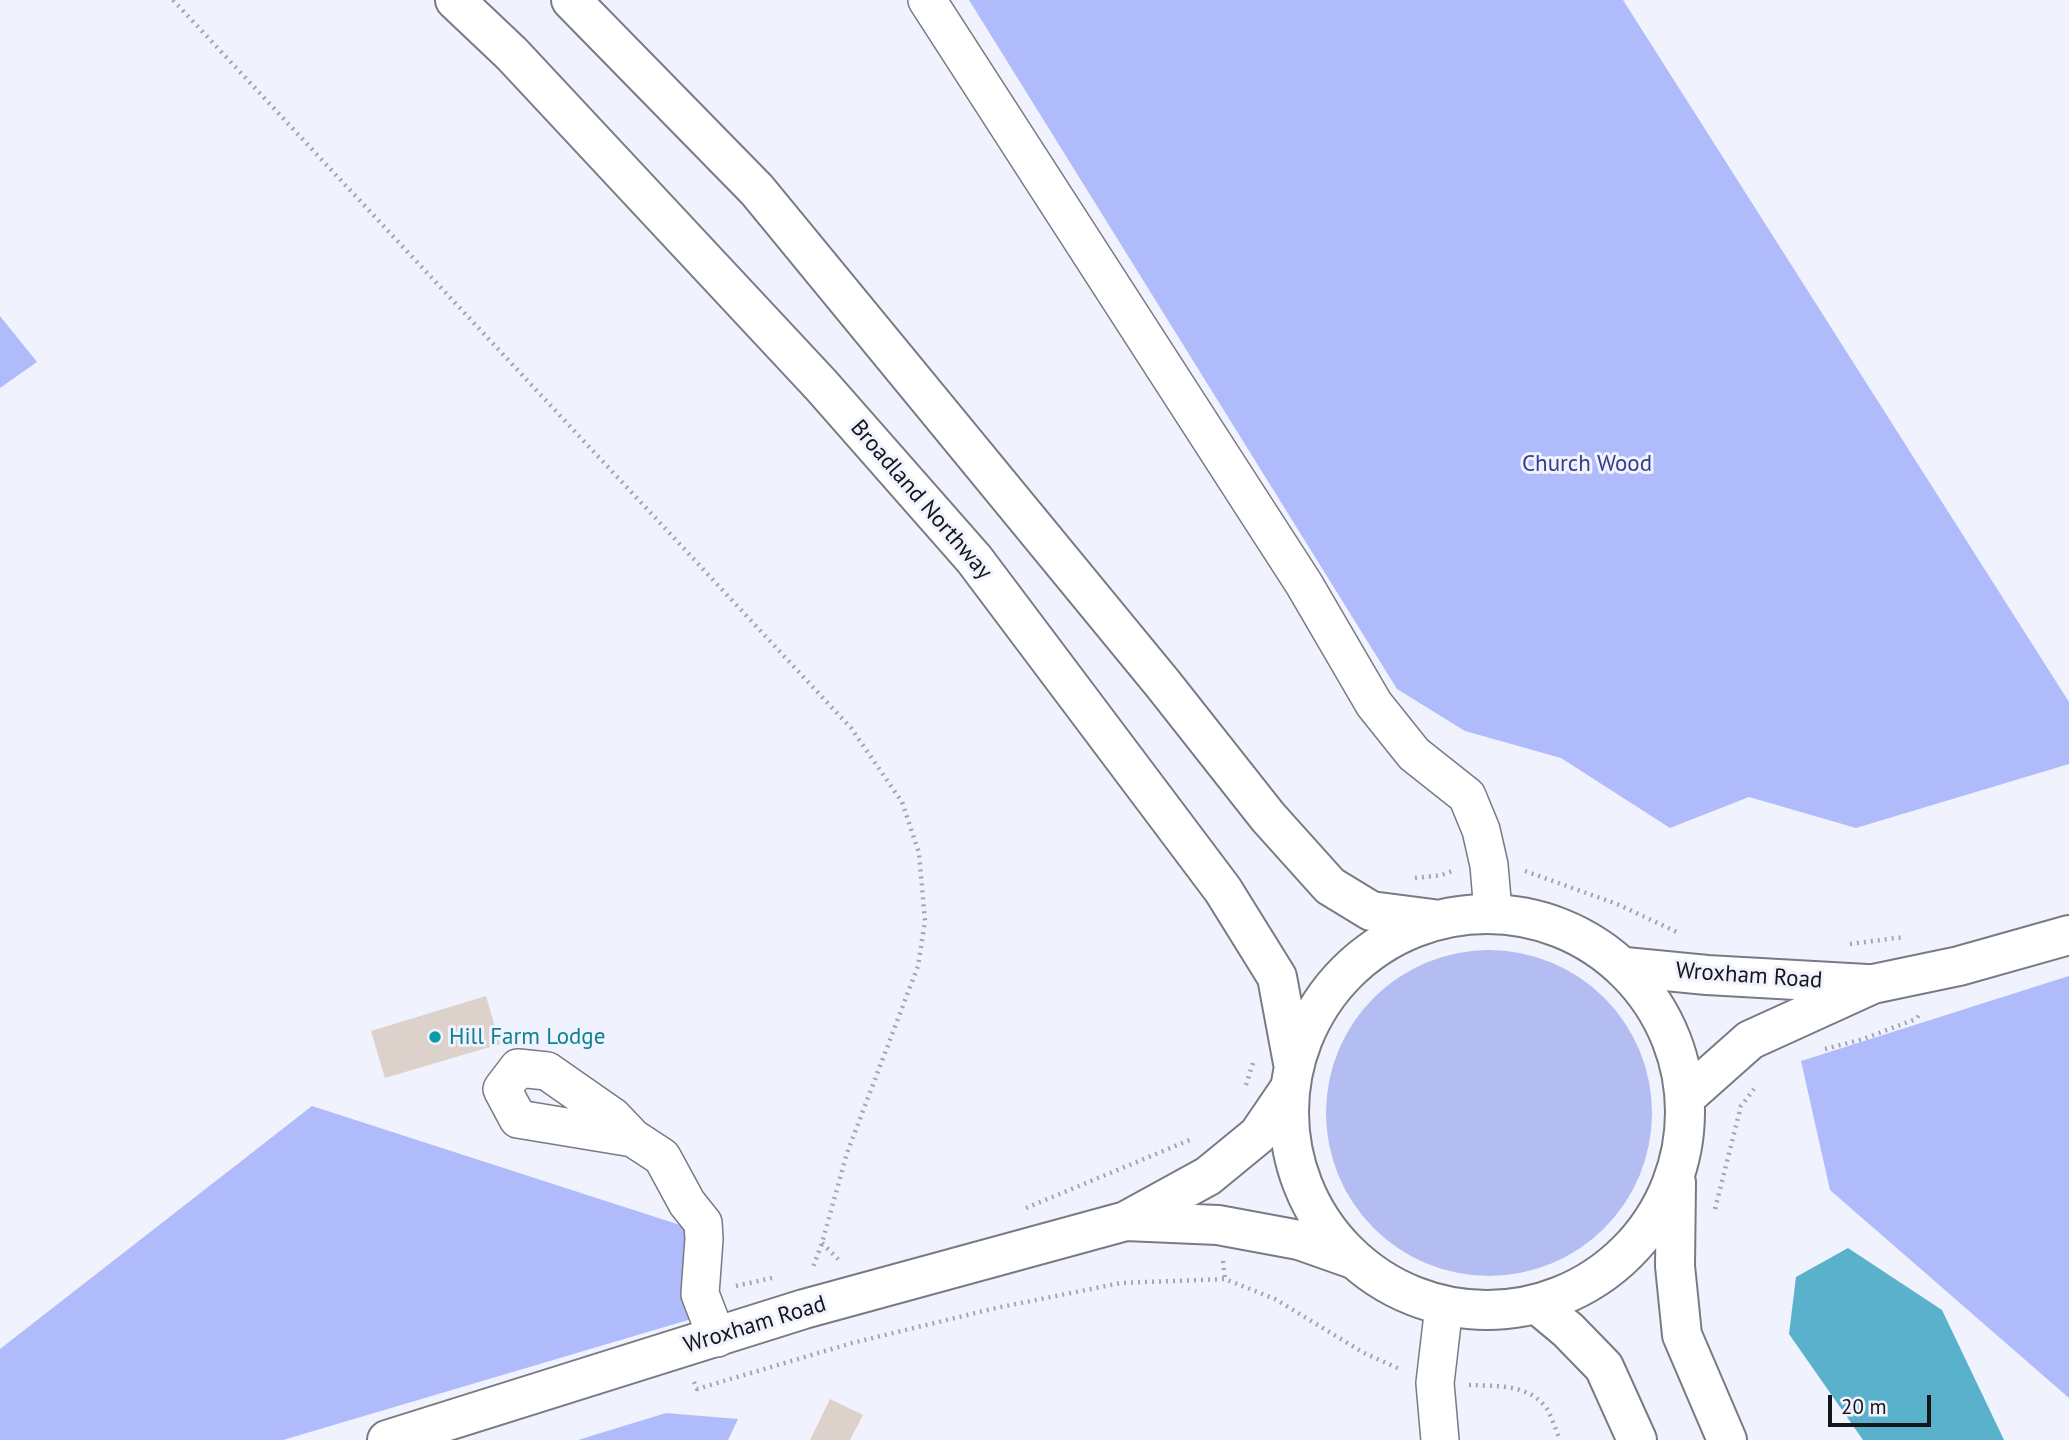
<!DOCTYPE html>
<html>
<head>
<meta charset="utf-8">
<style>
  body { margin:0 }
  #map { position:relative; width:2069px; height:1440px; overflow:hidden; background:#f0f2fe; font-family:"PT Sans",sans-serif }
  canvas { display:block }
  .scale { position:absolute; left:1828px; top:1395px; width:103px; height:32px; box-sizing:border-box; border:4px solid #151619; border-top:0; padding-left:9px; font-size:21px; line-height:24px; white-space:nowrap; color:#151619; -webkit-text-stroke:5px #f0f2fe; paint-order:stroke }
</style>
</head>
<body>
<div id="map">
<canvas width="2069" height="1440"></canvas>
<div class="scale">20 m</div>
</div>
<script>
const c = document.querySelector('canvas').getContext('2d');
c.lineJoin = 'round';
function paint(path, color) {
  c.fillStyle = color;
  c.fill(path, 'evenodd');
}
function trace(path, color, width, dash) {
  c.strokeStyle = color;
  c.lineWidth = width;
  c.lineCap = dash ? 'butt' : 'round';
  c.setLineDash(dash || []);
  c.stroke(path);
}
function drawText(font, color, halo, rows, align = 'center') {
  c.font = font + ' "PT Sans",sans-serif';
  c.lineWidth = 6;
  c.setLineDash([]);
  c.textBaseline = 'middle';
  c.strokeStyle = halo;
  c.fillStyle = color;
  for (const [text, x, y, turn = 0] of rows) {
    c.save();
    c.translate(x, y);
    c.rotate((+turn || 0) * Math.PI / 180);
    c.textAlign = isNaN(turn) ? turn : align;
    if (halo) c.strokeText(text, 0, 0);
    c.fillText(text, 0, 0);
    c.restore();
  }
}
paint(new Path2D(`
  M1326 1113a163 163 0 1 1 326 0a163 163 0 1 1-326 0Z`), '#b3bdf2');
paint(new Path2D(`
  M969,0h654l446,702v62l-213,64 -107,-31 -79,31 -109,-70 -96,-27 -68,-42z
  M0,316l37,46 -37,26z
  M2069,976v422l-239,-208 -29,-129z
  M312,1106l402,130 8,74 -439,130h-283v-91z
  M666,1413l72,6 -10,21h-150z`), '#b0bbfc');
paint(new Path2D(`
  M1848,1248l94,62 62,130h-141l-74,-106 7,-57z`), '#59b1cb');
paint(new Path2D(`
  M486,996l14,48 -115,34 -14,-47z
  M830,1399l33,16 -13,25h-40z`), '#ddd1cb');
const minor = new Path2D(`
  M927,0l377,584 70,120 40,50 53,42 14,34 8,35 4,47
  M633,1138l-115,-19 -16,-30 16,-21 29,3 66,46 20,21 29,19 25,46 16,20 1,16 -4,55 17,44
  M1440,1440l-5,-57 9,-77`);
const major = new Path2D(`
  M1625,967l82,8 160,9
  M1687,1096l63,-56 123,-56 86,-18 110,-31
  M1126,1221l92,4 81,15 54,19
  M387,1440l417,-131 322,-88 82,-45 50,-41 30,-44`);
const highway = new Path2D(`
  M455,0l57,54 309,331 153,174 249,331 54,87 16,86
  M571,0l186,190 406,494 105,133 62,69 41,25 62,8
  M1289 1112a198 198 0 1 1 396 0a198 198 0 1 1-396 0Z
  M1676,1182l-1,84 7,69 45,105
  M1538,1305l30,25 36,37 33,73`);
trace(minor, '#787a84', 40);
trace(major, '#787a84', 42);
trace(highway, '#787a84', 42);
trace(new Path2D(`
  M173,0l678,728 51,74 17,51 6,68 -7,45 -71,187 -25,90 -10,27
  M1525,871l92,33 62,29
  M1415,878l27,-3 13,-5
  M1850,944l54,-7
  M1825,1049l38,-10 53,-20 5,-6
  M1246,1085l8,-25
  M1026,1208l166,-69
  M1715,1209l26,-103 13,-17
  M822,1243l19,19
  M1223,1261l2,18
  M736,1286l36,-8
  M694,1382l3,7 155,-46 144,-35 125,-25 104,-4 50,20 89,54 36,16
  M1469,1385c27,1 61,-1 78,24 5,9 9,21 13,31`), '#a4a6af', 4.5, [2, 5]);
trace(minor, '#fff', 37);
trace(major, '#fff', 38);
trace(highway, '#fff', 38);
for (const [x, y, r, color] of [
  [435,1037,7,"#0f9aa8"]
]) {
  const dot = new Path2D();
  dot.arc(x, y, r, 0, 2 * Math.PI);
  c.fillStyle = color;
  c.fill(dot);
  trace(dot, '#f0f2fe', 2.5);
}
drawText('23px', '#363b85', '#f0f2fe', [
  ["Church Wood",1587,464]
]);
drawText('23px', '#151619', '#f0f2fe', [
  ["Broadland Northway",921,500,49],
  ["Wroxham Road",1749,976,4],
  ["Wroxham Road",755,1325,-17]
]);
drawText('23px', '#0d838f', '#f0f2fe', [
  ["Hill Farm Lodge",449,1037]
], 'left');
</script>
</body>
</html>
